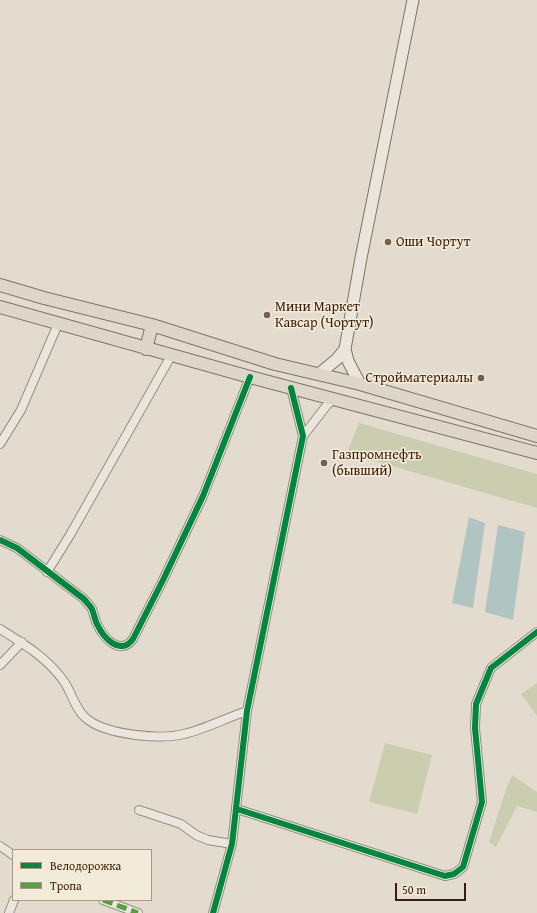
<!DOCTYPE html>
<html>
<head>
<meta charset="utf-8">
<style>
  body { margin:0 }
  #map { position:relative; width:537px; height:913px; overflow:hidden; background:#e3dcce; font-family:"Gentium Book Plus",serif }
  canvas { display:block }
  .legend { position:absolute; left:12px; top:849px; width:140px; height:52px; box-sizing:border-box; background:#f3ebd9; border:1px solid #a99884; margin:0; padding:5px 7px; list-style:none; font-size:12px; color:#3b1c05 }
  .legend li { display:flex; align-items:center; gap:8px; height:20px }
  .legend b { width:20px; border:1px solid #a99884 }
  .scale { position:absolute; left:395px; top:883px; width:71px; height:18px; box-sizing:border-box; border:2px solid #3b1c05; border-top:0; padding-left:5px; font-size:12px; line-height:14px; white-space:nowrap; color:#3b1c05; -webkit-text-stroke:3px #f3ebd9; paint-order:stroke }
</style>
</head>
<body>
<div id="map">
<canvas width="537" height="913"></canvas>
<ul class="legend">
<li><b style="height:5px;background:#00873e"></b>Велодорожка</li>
<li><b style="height:5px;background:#54a13d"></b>Тропа</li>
</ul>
<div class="scale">50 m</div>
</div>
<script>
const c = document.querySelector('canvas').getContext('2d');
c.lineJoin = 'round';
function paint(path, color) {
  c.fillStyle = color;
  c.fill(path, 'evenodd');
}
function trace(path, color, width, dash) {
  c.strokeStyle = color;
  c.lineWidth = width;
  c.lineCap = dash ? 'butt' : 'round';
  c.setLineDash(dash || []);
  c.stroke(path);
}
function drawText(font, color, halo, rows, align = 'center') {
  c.font = font + ' "Gentium Book Plus",serif';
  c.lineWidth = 3;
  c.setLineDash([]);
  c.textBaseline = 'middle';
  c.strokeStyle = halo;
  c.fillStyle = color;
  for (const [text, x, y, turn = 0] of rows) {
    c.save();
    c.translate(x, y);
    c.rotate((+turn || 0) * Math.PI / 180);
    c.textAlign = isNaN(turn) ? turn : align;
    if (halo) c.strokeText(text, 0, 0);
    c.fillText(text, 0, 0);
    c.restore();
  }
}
paint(new Path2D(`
  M359,423l178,51v34l-190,-55z
  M537,683v33l-16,-22z
  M385,743l47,12 -15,59 -48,-12z
  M512,775l25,17v20l-20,-6 -21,41 -7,-5 17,-53z`), '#caceaf');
paint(new Path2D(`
  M469,517l16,6 -12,85 -21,-5z
  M498,525l27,7 -12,88 -28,-8z`), '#b0c5c1');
const street = new Path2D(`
  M303,436l24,-31 7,-6
  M0,444l21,-34 37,-86
  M0,540l17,8 67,51c2,3 6,6 8,10 2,5 3,11 5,15 6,13 23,33 36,15l31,-61 39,-82 47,-119
  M47,572l23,-37 101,-179
  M0,629c24,15 49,30 65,54 7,11 11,28 22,36 20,16 73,21 97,15 21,-5 42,-16 63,-23
  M0,665l22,-23
  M237,809l208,67 9,-2 9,-7 19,-65 -7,-74 1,-24 15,-36 46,-36
  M139,810l42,14 15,11 12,5 24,4
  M0,846l13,9
  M103,900l35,13
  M9,913l5,-13
  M213,913l19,-69 15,-133 56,-275 -12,-48`);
const secondary = new Path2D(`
  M319,374l18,-15 8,-10
  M360,384l-12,-23 -3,-12 16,-91 52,-258`);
const primary = new Path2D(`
  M0,285l44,13 108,27 123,39 85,20 177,52
  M0,307l250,70 287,76
  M146,349l6,-24`);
trace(street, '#968e83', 10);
trace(secondary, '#7d7469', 13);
trace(primary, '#7d7469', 14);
trace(street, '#eae6de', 8);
trace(secondary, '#eae6de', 11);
trace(primary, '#ddd6c9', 12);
trace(new Path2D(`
  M103,900l35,13`), '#54a13d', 5, [10, 5]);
trace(new Path2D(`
  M0,540l17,8 67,51c2,3 6,6 8,10 2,5 3,11 5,15 6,13 23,33 36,15l31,-61 39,-82 47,-119
  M237,809l208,67 9,-2 9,-7 19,-65 -7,-74 1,-24 15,-36 46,-36
  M213,913l19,-69 15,-133 56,-275 -12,-48`), '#00873e', 6);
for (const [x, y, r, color] of [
  [388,242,4,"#765f4b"],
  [267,315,4,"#765f4b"],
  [481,378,4,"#765f4b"],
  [324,463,4,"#765f4b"]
]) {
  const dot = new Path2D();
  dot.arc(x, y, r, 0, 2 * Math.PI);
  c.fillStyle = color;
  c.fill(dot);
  trace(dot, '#f3ebd9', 1.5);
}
drawText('14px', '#3b1c05', '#f3ebd9', [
  ["Оши Чортут",396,242],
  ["Мини Маркет",275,307],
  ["Кавсар (Чортут)",275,323],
  ["Стройматериалы",473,378,"right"],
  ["Газпромнефть",332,455],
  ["(бывший)",332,471]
], 'left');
</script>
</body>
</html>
